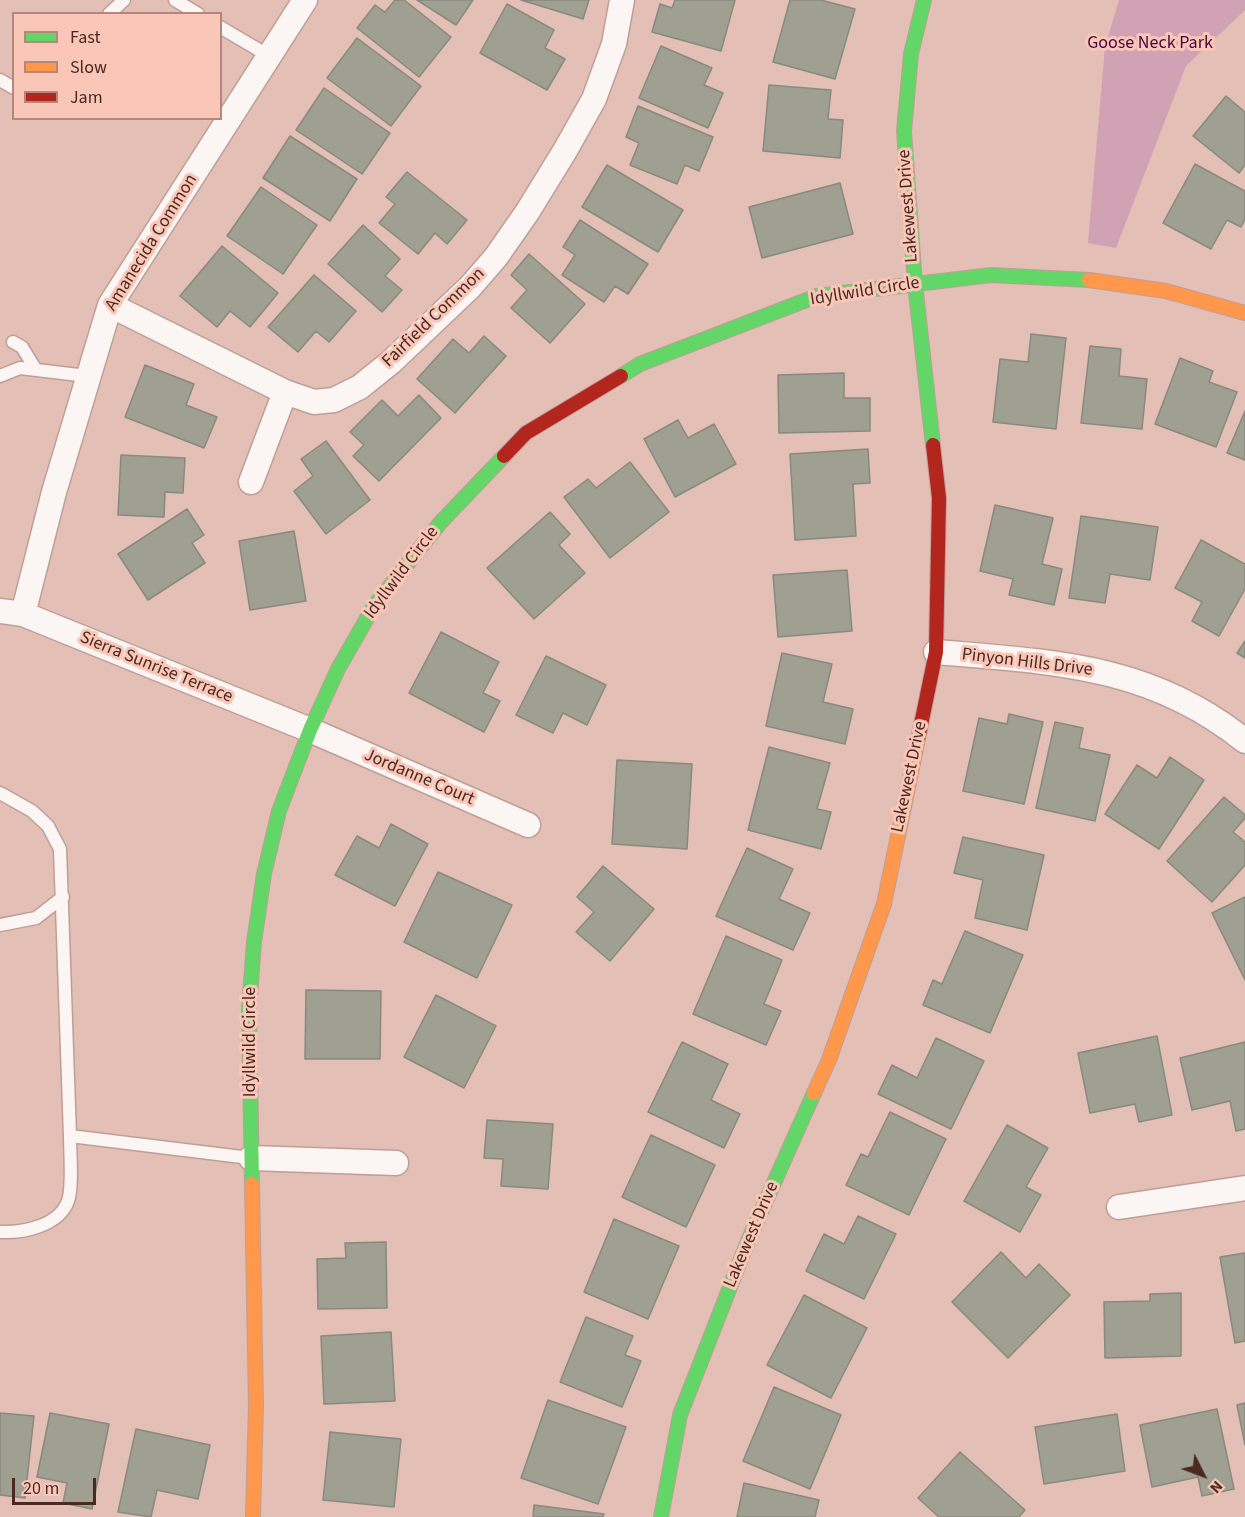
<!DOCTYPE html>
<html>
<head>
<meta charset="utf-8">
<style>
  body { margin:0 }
  #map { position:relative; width:1245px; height:1517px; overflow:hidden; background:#e3bfb6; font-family:"Source Sans 3",sans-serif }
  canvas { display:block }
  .legend { position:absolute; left:12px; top:12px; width:210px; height:108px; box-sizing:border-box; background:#f9c6b8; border:2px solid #b3877c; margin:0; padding:8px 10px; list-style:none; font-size:18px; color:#4a2921 }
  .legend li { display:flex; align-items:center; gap:12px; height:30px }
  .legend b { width:30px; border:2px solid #b3877c }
  .north { position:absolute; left:1173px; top:1445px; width:60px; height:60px; -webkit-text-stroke:4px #f9c6b8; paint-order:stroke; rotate:132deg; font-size:16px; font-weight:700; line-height:24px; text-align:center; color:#4a2921 }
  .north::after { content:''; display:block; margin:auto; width:21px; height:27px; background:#4a2921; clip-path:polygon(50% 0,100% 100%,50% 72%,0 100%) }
  .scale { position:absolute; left:12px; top:1478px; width:84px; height:27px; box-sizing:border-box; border:3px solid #4a2921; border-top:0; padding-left:8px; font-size:18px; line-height:21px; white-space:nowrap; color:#4a2921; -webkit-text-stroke:4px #f9c6b8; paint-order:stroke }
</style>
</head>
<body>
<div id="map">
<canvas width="1245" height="1517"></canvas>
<ul class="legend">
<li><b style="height:8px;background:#63d668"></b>Fast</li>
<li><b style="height:8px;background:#ff974d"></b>Slow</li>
<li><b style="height:8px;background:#b3261e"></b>Jam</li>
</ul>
<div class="north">N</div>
<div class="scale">20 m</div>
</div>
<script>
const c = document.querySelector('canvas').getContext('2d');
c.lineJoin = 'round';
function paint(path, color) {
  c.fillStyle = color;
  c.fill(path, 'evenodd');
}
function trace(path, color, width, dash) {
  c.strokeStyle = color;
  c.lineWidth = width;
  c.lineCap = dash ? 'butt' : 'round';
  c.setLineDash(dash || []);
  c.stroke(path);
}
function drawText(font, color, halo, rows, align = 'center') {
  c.font = font + ' "Source Sans 3",sans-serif';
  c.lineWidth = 6;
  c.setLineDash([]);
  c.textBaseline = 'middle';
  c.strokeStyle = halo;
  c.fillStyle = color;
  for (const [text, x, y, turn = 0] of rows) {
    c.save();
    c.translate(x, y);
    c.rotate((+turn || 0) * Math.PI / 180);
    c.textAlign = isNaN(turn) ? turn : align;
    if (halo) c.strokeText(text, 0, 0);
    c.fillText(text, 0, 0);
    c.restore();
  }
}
paint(new Path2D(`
  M1119,0h126v10l-59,56 -70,182 -28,-5 17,-196z`), '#d0a2b4');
const building = new Path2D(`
  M395,0h9l47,37 -32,40 -62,-49 18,-23 10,7z
  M417,0h56l-17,25z
  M521,0h68l-6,19z
  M675,0h60l-14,51 -69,-19 8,-28 12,4z
  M790,0h31l34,9 -20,70 -62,-17z
  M507,4l47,26 -9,18 20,11 -18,31 -67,-37z
  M357,38l64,48 -30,40 -64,-48z
  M661,46l51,22 -8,17 19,8 -15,35 -69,-30z
  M769,85l62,5 -3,29 15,1 -3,38 -77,-7z
  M324,88l66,45 -28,41 -66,-44z
  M1226,96l19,16v53l-6,8 -46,-37z
  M638,106l75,31 -14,34 -14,-6 -8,19 -47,-19 9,-22 -13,-6z
  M290,136l67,43 -27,42 -67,-43z
  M1195,164l50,27v28l-4,8 -14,-7 -16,29 -48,-26z
  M607,165l76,45 -25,42 -76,-45z
  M407,172l60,48 -20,24 -12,-11 -17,21 -39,-31 16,-19 -9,-7z
  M840,183l13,51 -91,24 -13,-51z
  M261,187l56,38 -34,49 -56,-38z
  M580,220l68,44 -20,30 -13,-8 -11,16 -42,-27 13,-20 -12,-8z
  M363,225l37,34 -15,17 17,14 -20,22 -54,-48z
  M222,246l56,47 -28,34 -20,-16 -13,16 -37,-31z
  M529,254l56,50 -35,39 -39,-35 16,-18 -16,-15z
  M314,275l42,36 -27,31 -13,-11 -18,21 -30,-25z
  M1031,334l35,4 -10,91 -63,-7 7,-63 28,3z
  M484,336l22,20 -51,57 -38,-34 36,-40 16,14z
  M1090,346l31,3 -2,27 28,3 -5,50 -61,-6z
  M1180,358l33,13 -4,11 28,10 -21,55 -61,-23z
  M145,365l49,19 -8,21 31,12 -13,31 -79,-31z
  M844,373v25h26v33l-91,2 -1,-58z
  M419,395l22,23 -62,63 -26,-25 11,-11 -14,-13 32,-32 16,16z
  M1245,411v49l-18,-7z
  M678,420l10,18 26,-14 22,40 -61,33 -31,-58z
  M326,441l44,59 -44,34 -32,-43 19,-15 -12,-17z
  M868,449l2,34 -17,1 3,52 -61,4 -5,-86z
  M121,455l64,3 -2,35 -18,-1 -1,25 -46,-2z
  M630,462l39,50 -59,46 -46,-61 24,-18 8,9z
  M995,505l58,13 -11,46 20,5 -8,36 -45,-10 4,-16 -33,-8z
  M187,509l17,26 -12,8 13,20 -57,37 -30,-46z
  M550,512l20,22 -11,11 26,28 -51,46 -47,-51z
  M1081,516l77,11 -8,53 -40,-6 -5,29 -36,-5z
  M294,531l12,70 -56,9 -11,-69z
  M1201,540l44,24v25l-26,47 -27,-15 10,-19 -27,-14z
  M847,570l5,61 -74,6 -5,-62z
  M441,632l58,30 -16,31 17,8 -16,31 -75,-39z
  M1245,641v17l-8,-5z
  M782,653l50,11 -9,38 30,7 -8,35 -79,-18z
  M546,656l60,29 -19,40 -24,-12 -10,20 -37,-18z
  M1009,714l34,8 -19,82 -61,-13 16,-73 28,6z
  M1055,722l28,6 -4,20 31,7 -15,66 -59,-13z
  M769,747l61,16 -13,46 14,3 -10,37 -73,-19z
  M1170,757l34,23 -45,69 -54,-35 32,-49 20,13z
  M617,760l75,4 -5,85 -75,-5z
  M1224,797l21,18v3l-12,14 12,10v23l-33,37 -45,-41z
  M391,824l37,20 -33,62 -60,-31 22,-39 22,12z
  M963,837l81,18 -17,75 -52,-12 8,-38 -29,-7z
  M747,848l46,21 -14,30 31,14 -17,37 -77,-34z
  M603,866l51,43 -44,52 -34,-29 18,-20 -17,-15z
  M438,872l74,33 -35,73 -73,-36z
  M1245,897v83l-33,-67z
  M965,931l58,24 -33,78 -67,-28 10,-25 9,4z
  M726,936l56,24 -18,44 17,7 -15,34 -73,-31z
  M306,990l75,1 -1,68h-75z
  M436,995l60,31 -32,62 -60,-31z
  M1157,1036l15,79 -33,7 -4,-18 -45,9 -12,-60z
  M936,1038l48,23 -33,68 -73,-35 14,-29 25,13z
  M682,1042l46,22 -17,36 29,14 -16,34 -76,-36z
  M1245,1042v87l-9,2 -6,-30 -38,9 -12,-52z
  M890,1112l56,27 -37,76 -63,-30 15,-31 7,3z
  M487,1120l66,4 -5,65 -47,-3 2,-27 -19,-1z
  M1007,1125l41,23 -22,39 15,8 -21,37 -56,-31z
  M651,1135l64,30 -29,62 -64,-30z
  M858,1216l38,18 -32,65 -58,-28 18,-37 20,10z
  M614,1219l65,27 -31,73 -64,-27z
  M386,1242l1,66 -69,1 -1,-50 29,-1 -1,-15z
  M1001,1252l25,26 13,-14 31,31 -62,63 -56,-56z
  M1245,1253v88l-10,2 -15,-86z
  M1181,1293v63l-76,2 -1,-56 46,-1v-7z
  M804,1295l63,33 -36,70 -64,-33z
  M586,1317l47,19 -8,19 16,6 -19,46 -62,-25z
  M391,1332l4,69 -71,3 -3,-68z
  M774,1387l67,28 -31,74 -67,-28z
  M548,1400l78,27 -28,77 -77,-26z
  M1245,1403v42l-8,-40z
  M1217,1409l17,80 -32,7 -4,-19 -46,10 -12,-62z
  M0,1413l34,3 -9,82 -25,-3z
  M50,1413l59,11 -17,85 -29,-6 4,-20 -30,-6z
  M1117,1414l8,57 -81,13 -9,-57z
  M136,1429l74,16 -12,54 -41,-9 -6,27 -33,-5z
  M330,1432l71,7 -7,68 -71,-7z
  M960,1452l65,58 -6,7h-80l-21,-19z
  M744,1483l75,17 -4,17h-78z
  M534,1505l70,9 -1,3h-70z`);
paint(building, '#9f9f92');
trace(building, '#8a897d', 1.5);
const lane = new Path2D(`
  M175,0l23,14
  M109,14l15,-14
  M220,27l49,29
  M0,80l14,8
  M13,342l9,5 14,23
  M0,376l20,-8 67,8
  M0,793l32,18 16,15 12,23 10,287
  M0,925l36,-7 27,-21
  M0,1232c23,1 59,-6 68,-31 5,-14 2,-49 2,-65l180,22`);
const street = new Path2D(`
  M110,305l175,87 29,10 20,-2 26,-13 31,-25 79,-75 26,-30 32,-46 38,-62 28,-50 20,-55 8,-44
  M251,482l34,-90
  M0,611l23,3 287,116 218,95
  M23,614l31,-122 56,-187 195,-305
  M936,652c115,10 214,12 309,89
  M251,1158l145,5
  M1119,1207l126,-19`);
const fast = new Path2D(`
  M924,0l-13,54 -7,77 11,153 18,161
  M621,376l19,-12 177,-68 174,-21 98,5
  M252,1184l-3,-175 5,-67 10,-68 15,-63 31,-81 28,-61 36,-63 66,-83 64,-67
  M661,1517l19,-102 68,-174 66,-148`);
const slow = new Path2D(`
  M1089,280l77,11 79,22
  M814,1093l15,-33 55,-156 34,-165
  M252,1184l4,221 -3,112`);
const jam = new Path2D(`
  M504,456l22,-23 95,-57
  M918,739l18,-87 3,-154 -6,-53`);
trace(lane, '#be9f96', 15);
trace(street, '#be9f96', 27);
trace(fast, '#be9f96', 16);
trace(slow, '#be9f96', 16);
trace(jam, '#be9f96', 16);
trace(lane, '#fbf5f4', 12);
trace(street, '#fbf5f4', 24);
trace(fast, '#63d668', 14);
trace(slow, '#ff974d', 14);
trace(jam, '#b3261e', 14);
drawText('18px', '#48063e', '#f9c6b8', [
  ["Goose Neck Park",1150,44]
]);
drawText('18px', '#4a2921', '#f9c6b8', [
  ["Lakewest Drive",909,206,-94],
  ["Amanecida Common",152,243,-58],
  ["Idyllwild Circle",865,292,-9],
  ["Fairfield Common",434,318,-44],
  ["Idyllwild Circle",402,573,-53],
  ["Pinyon Hills Drive",1027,663,7],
  ["Sierra Sunrise Terrace",156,668,22],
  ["Lakewest Drive",910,777,-78],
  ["Jordanne Court",419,778,23],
  ["Idyllwild Circle",251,1042,-90],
  ["Lakewest Drive",752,1235,-67]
]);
</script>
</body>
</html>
